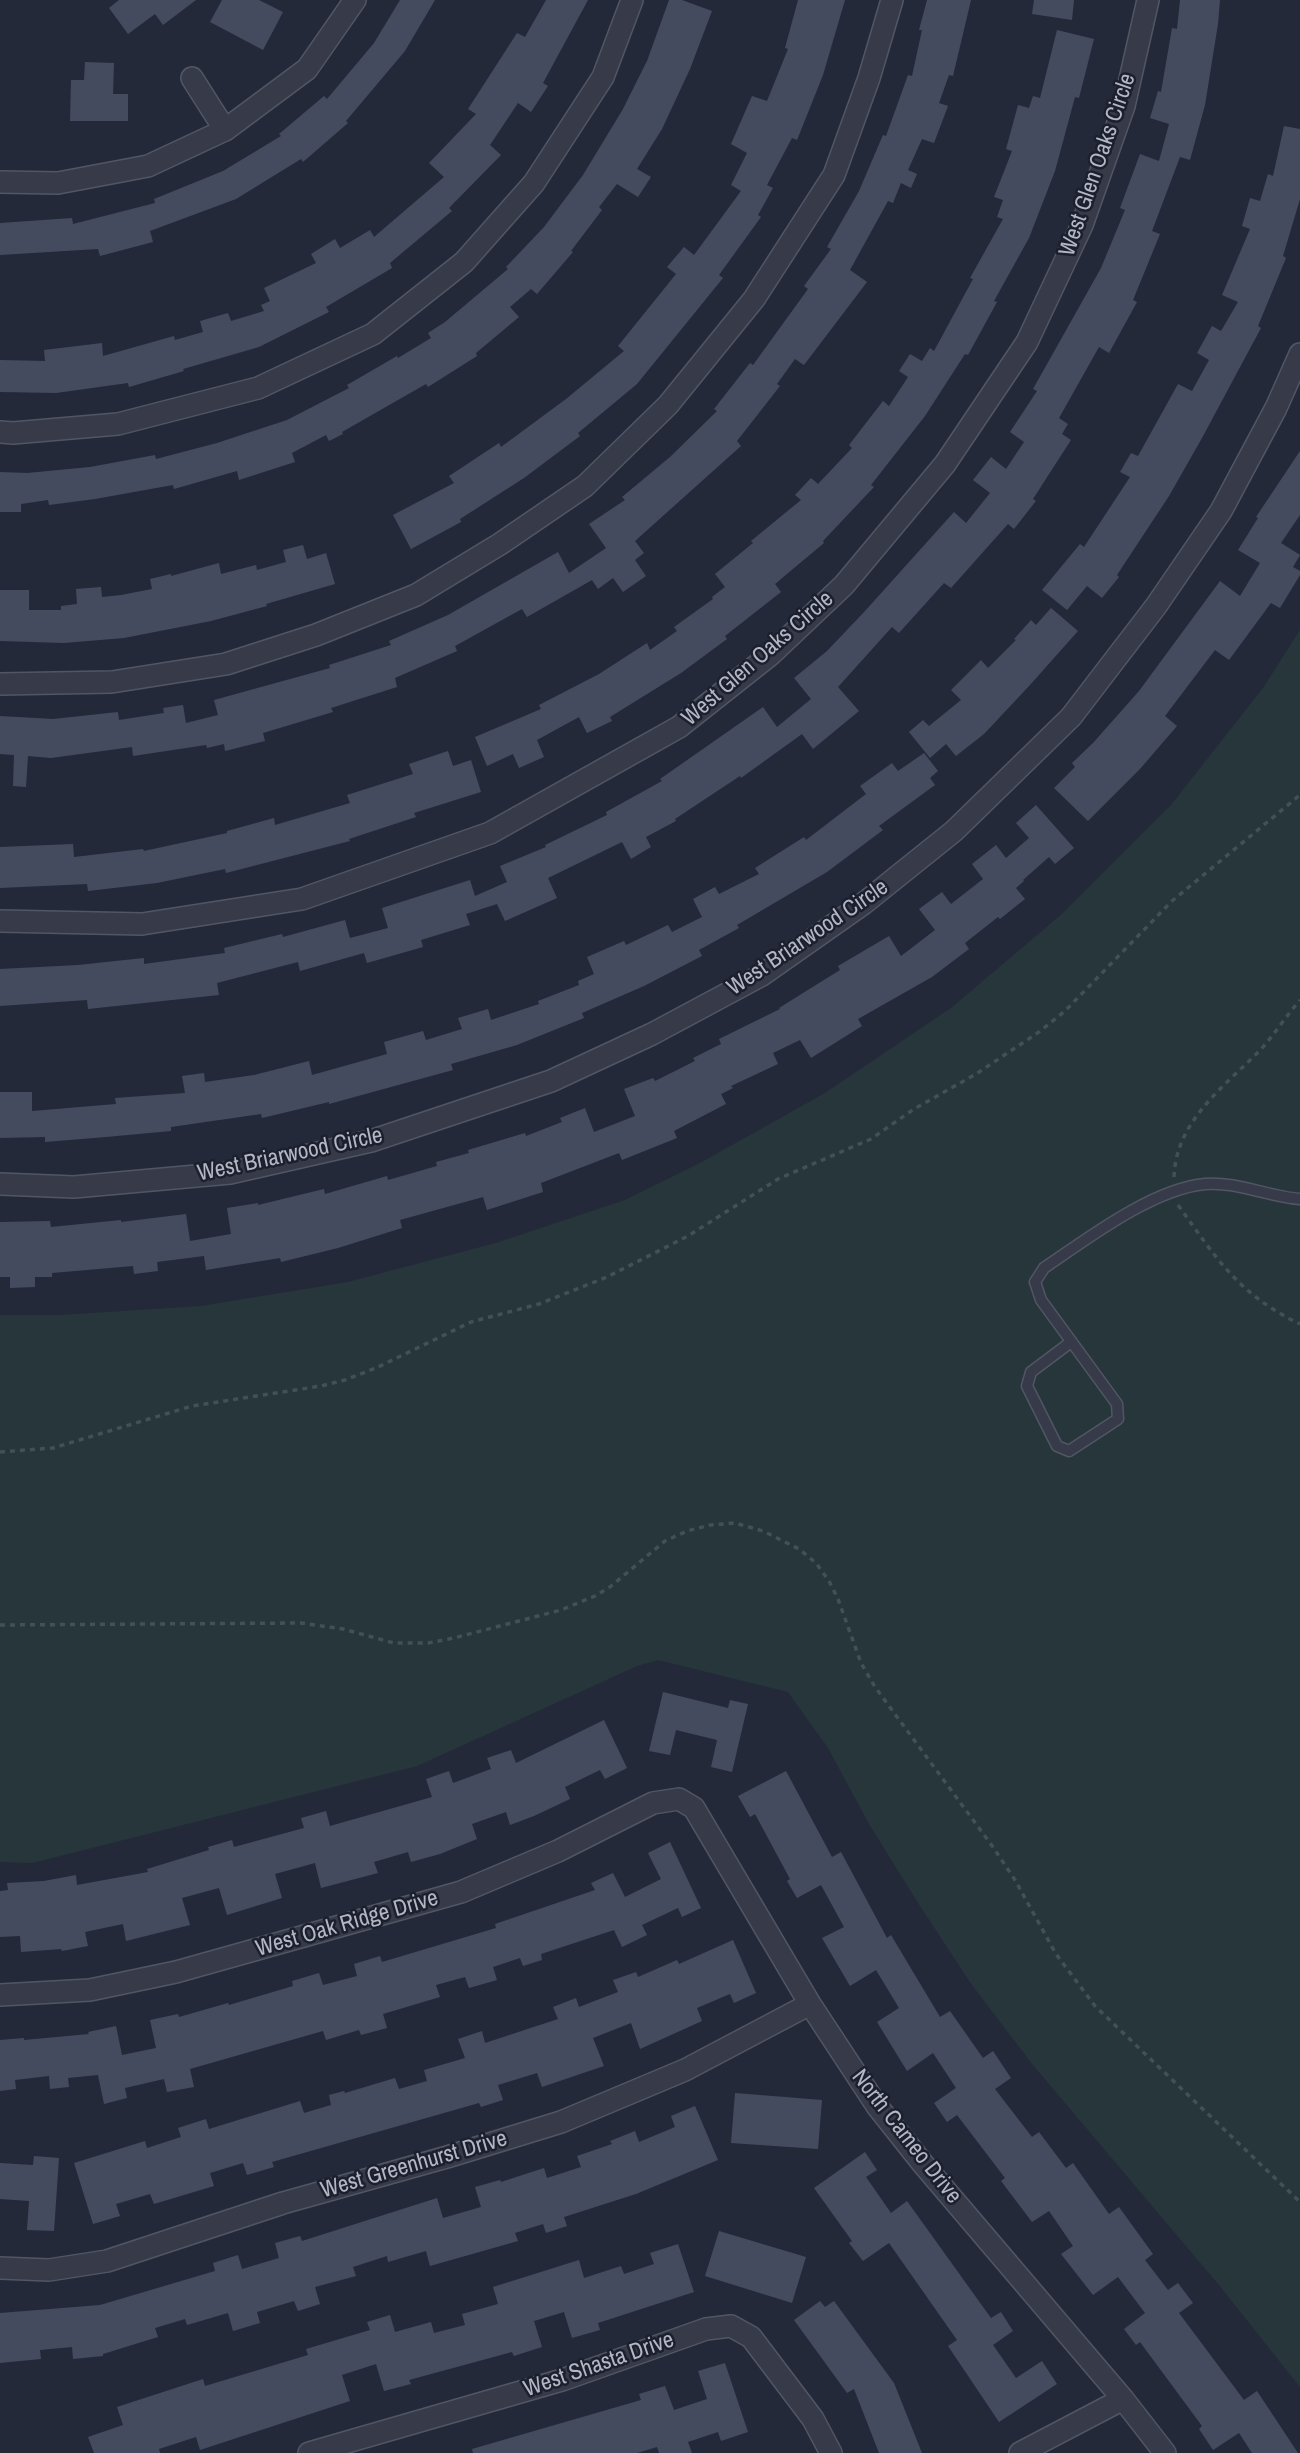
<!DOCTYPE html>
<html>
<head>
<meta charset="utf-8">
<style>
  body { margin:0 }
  canvas { display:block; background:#232939 }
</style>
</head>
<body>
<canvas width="1300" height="2453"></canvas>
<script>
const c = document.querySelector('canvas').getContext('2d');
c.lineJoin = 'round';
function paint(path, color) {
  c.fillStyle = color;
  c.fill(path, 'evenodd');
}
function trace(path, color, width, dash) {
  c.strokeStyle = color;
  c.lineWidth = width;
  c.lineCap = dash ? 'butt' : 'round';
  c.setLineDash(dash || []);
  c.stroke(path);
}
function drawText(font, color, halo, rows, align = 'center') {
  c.font = font + ' "Archivo Narrow",sans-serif';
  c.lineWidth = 5;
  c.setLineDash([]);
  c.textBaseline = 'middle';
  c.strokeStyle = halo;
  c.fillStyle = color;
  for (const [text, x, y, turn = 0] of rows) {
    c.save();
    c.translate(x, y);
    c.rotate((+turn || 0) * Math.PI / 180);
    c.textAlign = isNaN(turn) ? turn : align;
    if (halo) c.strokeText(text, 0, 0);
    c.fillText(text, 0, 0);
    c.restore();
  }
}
paint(new Path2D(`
  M1300,630v1757l-81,-102 -186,-220 -61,-80 -52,-79 -51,-82 -41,-76 -40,-56 -130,-32 -21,6 -220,100 -385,97 -32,-1v-547h61l140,-9 147,-24 148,-39 129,-43 77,-38 123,-69 126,-85 111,-94 109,-109 92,-117z`), '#26363b');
paint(new Path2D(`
  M119,0h77l-33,25 -8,-11 -27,20 -19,-26z
  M222,0h37l24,12 -20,38 -53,-28z
  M400,0h35l-30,51 -59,70 2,2 -45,39 -2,-3 -65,40 -86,32 3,11 -53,14 -2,-7 -98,6v-32l72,-5 1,6 82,-21 -1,-4 69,-28 58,-35 -2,-2 45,-38 3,3 47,-56z
  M546,0h42l-45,83 5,3 -17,26 -13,-9 -28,42 11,10 -52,53 3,3 -62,52 2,5 -66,39 3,5 -70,35 -76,22 1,2 -55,16 -1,-4 -72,10 -56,-1v-32l45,1 -1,-11 58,-7 1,13 71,-20 1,4 28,-8 -3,-11 28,-8 3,8 33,-10 -3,-6 9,-4 -6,-13 52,-25 -5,-9 24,-15 5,9 30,-18 4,7 70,-60 -15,-14 47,-49 -8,-5 49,-76 8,4z
  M669,0h13l30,11 -22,58 -28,60 -25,40 14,8 -13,20 -21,-13 -18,23 3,3 -31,41 2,1 -36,42 -6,-5 -21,18 9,10 -43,36 1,3 -49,31 -2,-3 -84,48 1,2 -14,7 -3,-6 -34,18 3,9 -56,18 -2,-9 -63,18 -1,-4 -78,14 -46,6 -1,-5 -27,4v8h-21v-40l27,1 63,-6 65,-12 1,4 61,-16 70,-23 62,-32 -2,-3 50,-29 1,2 33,-20 -3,-5 17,-11 63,-53 -2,-2 38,-40 39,-52 40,-66 24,-48z
  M798,0h47l-22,75 -26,65 -5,-2 -25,47 6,3 -15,27 3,2 -42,58 4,3 -86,106 -59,49 2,3 -56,42 -64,41 1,3 -50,27 -18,-34 61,-32 -5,-7 50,-33 2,4 65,-48 58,-48 -6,-5 58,-72 -9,-7 17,-20 10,8 47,-64 -10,-6 16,-32 -16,-9 21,-48 15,5 21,-52 -3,-1z
  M927,0h44l-18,76 -4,-1 -10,28 9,3 -14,37 -12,-4 -14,31 9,4 -6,14 -10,-5 -8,20 -5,-2 -38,69 17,12 -63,83 -9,-6 -18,25 3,2 -43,55 4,5 -106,95 9,12 -9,7 11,16 -23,16 -10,-14 -15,11 -6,-9 -65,37 -5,-8 -67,37 2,5 -62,27 2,9 -66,21 2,4 -70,21 2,8 -40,10 -1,-7 -17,4 -1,-3 -73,11 -1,-9 -81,11 -23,-2 -2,31 -13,-1 1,-31 -14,-1v-38l53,3 65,-7 1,8 45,-7 -1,-5 20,-3 3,18 32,-8 -4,-15 116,-32 -1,-3 62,-20 -2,-4 59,-26 110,-63 11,21 37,-25 -17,-24 36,-24 -3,-3 48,-40 47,-46 -3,-2 36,-46 3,2 55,-76 -4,-3 27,-37 -4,-2 32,-56 24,-56 3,1 22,-61 4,1 10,-46h-3z
  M1034,0h40l-2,20 -40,-6z
  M1180,0h40l-2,24 -13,81 -15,55 -10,-3 -28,74 8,3 -27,66 4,2 -28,51 -10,-6 -40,71 9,6 -6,10 9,6 -38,59 3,2 -22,28 -6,-5 -57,64 -7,-5 -45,50 -7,-6 -54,60 21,24 -46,38 -11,-15 -61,44 -1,-2 -65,43 1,2 -30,16 5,10 -20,12 -9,-17 -74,36 9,20 -52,23 -8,-17 -31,10 4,11 -49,15 2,7 -56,16 -3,-10 -64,18 -2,-9 -81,21 2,12 -131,14 -1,-9 -87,6v-37l78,-4 66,-7v6l81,-11 -1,-5 58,-14 1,3 62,-17 5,18 38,-10 -6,-20 88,-28 5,16 32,-14 -7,-16 46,-19 -1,-2 62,-30 -1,-3 56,-31 -2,-2 103,-72 14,20 34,-28 -17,-21 33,-27 38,-40 89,-99 12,11 24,-30 -17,-13 18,-23 15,12 18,-27 -14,-10 27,-41 -4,-2 68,-121 24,-58 -5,-2 20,-54 19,7 10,-37 -19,-6 8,-27 3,1 11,-64 5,1z
  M1057,30l37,9 -15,59 -4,-1 -20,74 -26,67 -35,63 3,1 -29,53 -3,-1 -40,62 -54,69 3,2 -51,54 1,2 -49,41 6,8 -56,44 2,3 -46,34 -71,44 2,4 -25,12 -8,-16 -42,23 7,17 -25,11 -6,-14 -26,12 -12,-29 66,-28 -2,-4 60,-31 48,-31 3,7 27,-19 -3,-4 39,-28 -1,-2 13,-10 -10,-13 38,-31 -2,-2 50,-41 -6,-5 16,-17 7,6 34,-36 -3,-3 34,-44 6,5 19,-29 -9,-6 11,-17 12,7 8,-13 4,3 39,-72 -3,-1 33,-59 -6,-2 6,-17 -9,-3 18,-46 -6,-2 12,-44 11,3 4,-12 7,2z
  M85,62l29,1 -1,31h15v27h-58l1,-41h13z
  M1284,126l16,3v70l-17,57 3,2 -28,68 3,2 -59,110 -33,58 -52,79 2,2 -17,21 -15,-12 -20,24 -25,-20 38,-46 4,3 46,-70 -10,-5 11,-19 7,3 40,-72 14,7 17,-31 -12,-7 15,-27 9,5 17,-29 -16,-7 28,-66 -8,-3 8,-28 10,3 8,-27 5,2z
  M1300,451v64l-19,28 19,12 -7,12 7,4v4l-20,33 -9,-5 -42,57 -14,-10 -50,66 12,10 -37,43 -52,52 -34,-33 21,-21 -3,-4 21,-20 46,-52 81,-110 20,15 20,-33 -22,-13 20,-32 -2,-1z
  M303,545l4,14 19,-6 9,31 -69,20 1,2 -56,15 -87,17 -60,5 -64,-2v-51h29v20h32v-4l16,-2 -1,-15 25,-2 1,10 19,-2 31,-6 -2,-10 21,-5v2l48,-13 2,11 35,-9 1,5 29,-8 -3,-12z
  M1051,608l27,23 -48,54 -46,49 -28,22 -10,-12 -16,14 -21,-26 14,-12 6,6 32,-26 -10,-10 30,-30 7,8 28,-28 -2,-1 17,-19 5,5z
  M448,751l5,15 18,-6 10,32 -67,21 2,4 -67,22 1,2 -124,32 -1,-4 -68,14 -69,8 -1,-7 -87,4v-41l73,-3 1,13 69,-8 1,2 83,-18v-2l47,-13 1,7 75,-22 -3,-8 66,-21 -4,-10z
  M924,753l14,18 -8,7 5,7 -56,41 4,4 -56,42 -90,53 2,3 -40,22 3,6 -58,30 -62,27 2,5 -67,27 -66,19 2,6 -124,34v-2l-67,16 -1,-4 -90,13v4l-65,6 -61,5v-5l-45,1v-46h32v19l84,-7 -1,-6 70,-5 -3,-17 22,-3 1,9 49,-7 55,-14 3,14 75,-21 -3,-12 39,-11 3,9 36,-11 -4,-11 30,-9 3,11 48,-16 -1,-3 41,-16 -1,-4 16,-7 -7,-17 37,-16 2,4 42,-20 4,7 30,-15 -9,-18 22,-12 4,7 40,-20 -4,-6 49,-31 2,3 60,-46 -6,-8 32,-23 6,8z
  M1036,805l38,43 -19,16 -6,-7 -26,23 1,1 -8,7 9,11 -25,20 -2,-2 -33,26 4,6 -37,28 -74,42 4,7 -51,32 -11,-18 -27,13 5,11 -47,22 2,2 -12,6 5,10 -52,27 3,7 -55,22 -3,-7 -78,30 2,9 -56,18 -4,-13 -83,23 2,8 -64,20 -57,14 -1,-4 -74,12 -2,-14 -47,6 1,9 -24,3 -1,-8 -81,7v4h-17v10l-25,1v-11h-10v-55l50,-1 1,6 70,-7v2l65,-8 4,27 41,-7 -4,-26 31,-5v2l66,-16 1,5 62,-18 1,4 49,-14 -1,-4 33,-9 -1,-3 57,-17 1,3 36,-14 -2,-4 25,-10 9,24 41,-16 -11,-27 29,-11 2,3 40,-20 -2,-3 28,-14 -2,-5 61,-30 -1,-1 61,-38 -2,-4 51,-30 12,20 34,-26 -16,-21 23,-17 9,12 32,-25 -11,-15 24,-19 10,13 23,-20 -13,-15z
  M663,1692l65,16 2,-8 18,4 -16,68 -21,-5 6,-27 -41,-10 -6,25 -21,-4z
  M604,1720l23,48 -22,11 -5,-9 -35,17 5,12 -36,17 -24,9 -4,-13 -34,12 5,15 -37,15 -29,8 -3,-10 -34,10 4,11 -57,15 -6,-25 -40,11 7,24 -55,17 -8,-27 -37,10 8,27 -64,16 -3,-17 -38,8 3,14 -26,5 -1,-2 -40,3 -1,-16 -20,1v-46l8,-1 -1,-7 37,-2 32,-6 1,10 71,-13 -1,-3 62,-19 -1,-3 24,-7 2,7 70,-19 -3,-10 25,-7 4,15 102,-29 -6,-18 23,-8 4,12 38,-14 -4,-11 24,-8 5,13z
  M786,1771l46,86 9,-5 46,86 4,-3 49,82 10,-6 33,47 10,-7 18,27 -16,11 37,48 7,-5 27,36 7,-5 36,51 10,-7 34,47 -8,6 23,30 10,-7 15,20 -14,10 65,87 13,-9 41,62h-46l-13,-20 -26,17 -14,-21 3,-3 -62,-84 -4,3 -12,-16 21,-16 -27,-36 -25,18 -32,-41 12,-8 -24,-35 -17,11 -31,-41 4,-3 -48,-63 -10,7 -13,-19 22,-15 -23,-35 -26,18 -30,-49 22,-14 -23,-38 -26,16 -28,-48 22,-11 -23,-42 -24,13 -10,-17 3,-2 -35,-65 -5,3 -12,-21z
  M670,1842l31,66 -19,9 -4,-9 -36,17 5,10 -25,12 -8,-17 -73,24 1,6 -19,6 -3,-8 -27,9 4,13 -28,8 -4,-11 -29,8 4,12 -57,17 4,14 -26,7 -2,-5 -33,10 -3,-9 -133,38 4,18 -27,5 -3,-13 -39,9 2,10 -23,6 -6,-29 -30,3 1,9 -19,2 -1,-13 -34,4 1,9 -16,2v-51l24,-2v2l65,-6 -1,-2 28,-6 6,29 34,-7 -6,-28 28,-6 1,3 49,-14 1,2 64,-19 -1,-5 27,-8 4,12 34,-9 -3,-12 26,-8 2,6 114,-34 -1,-4 100,-34 -4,-7 22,-10 12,24 36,-18 -13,-26z
  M733,1940l23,53 -22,10 -4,-9 -33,14 5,13 -62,28 -9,-26 -38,15 11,28 -62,21 -5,-14 -39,12 5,15 -22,7 -2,-4 -207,59 2,5 -27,8 -4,-12 -33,10 4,13 -60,18 -4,-10 -34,10 4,12 -27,8 -19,-61 71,-22 2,7 34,-11 -3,-9 28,-9 3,10 91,-28 4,12 27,-8 -2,-10 15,-4 1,2 50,-15 4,11 28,-8 -3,-11 41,-12 -7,-19 24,-8 3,12 73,-24 -5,-12 23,-9 3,9 39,-15 -5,-12 23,-8 2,5 39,-17 2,4z
  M735,2093l87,7 -4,49 -87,-6z
  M695,2106l23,54 -82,34 -72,23 3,9 -21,7 -3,-9 -28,9 3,8 -88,25 -4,-15 -38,11 -1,-6 -34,11 3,9 -41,11 5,17 -22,7 -4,-10 -37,11 3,11 -27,8 -5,-18 -41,12 -2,-6 -30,9 3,9 -55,17v2l-30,3 -1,-12 -32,3 1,9 -41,4v-50l100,-8 115,-34 -2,-8 25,-8 4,14 37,-11 -4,-15 25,-7 2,5 135,-43 6,20 38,-11 -6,-20 25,-7 1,2 43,-14 3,10 34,-11 -4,-11 35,-12 -2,-3 25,-10 4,11 36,-15 -4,-11z
  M865,2152l12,18 -11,7 25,36 16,-12 84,117 10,-6 12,19 -20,14 23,33 26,-17 15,23 -58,38 -51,-76 9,-6 -68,-97 -26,18 -14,-18 3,-2 -38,-53z
  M34,2156l25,2 -5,73 -27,-1 2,-29 -29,-2v-36l33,2z
  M719,2231l87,26 -14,46 -87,-27z
  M678,2244l16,48 -96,31 2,7 -28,8 -8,-26 -30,9 8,26 -28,9 -2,-4 -103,28 2,4 -27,7 -8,-27 -34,11 8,26 -150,49 -4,-13 -37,12 1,4h-66l-6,-16 35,-12 -6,-18 86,-28 2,7 103,-31 -2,-6 64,-19 -3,-8 23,-7 5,17 36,-10 3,11 31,-8 -3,-11 36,-10 -5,-17 86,-27 5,18 37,-12 3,8 30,-10 -4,-11z
  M820,2301l5,6 9,-6 60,82 28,70h-43l-25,-64 -7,4 -53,-73z
  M725,2363l23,69 -27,9 -3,-9 -30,10 4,11h-33l-2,-6 -20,6h-164l-1,-4 169,-49 -2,-6 26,-8 9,24 33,-11 -9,-28z`), '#454b5e');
const service = new Path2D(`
  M1071,1342l-40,30 -4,14 30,60 12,5 49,-32 -1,-15 -76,-104 -6,-18 9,-14c43,-29 108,-79 161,-84 31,-3 64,13 95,15`);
const minor = new Path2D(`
  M192,78l33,52
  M0,182l58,1 90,-17 77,-36 82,-61 48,-69
  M0,432l13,1 105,-9 140,-36 115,-54 91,-72 70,-79 69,-106 29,-77
  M0,684l112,-2 114,-18 90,-29 100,-40 84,-51 85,-58 83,-81 86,-106 80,-124 35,-97 23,-78
  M0,921l142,3 160,-25 188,-66 189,-106 91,-72 74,-70 101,-121 82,-122 55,-117 42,-119 24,-106
  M0,1184l74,3 156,-14 141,-32 180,-60 101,-47 110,-59 101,-71 91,-73 117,-114 85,-111 65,-95 55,-103 24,-54
  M0,1995l90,-5 86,-18 285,-80 97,-41 95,-48 26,-4 15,9 116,196 67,102 46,58 200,235 42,54
  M0,2268l49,2 58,-9 176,-58 164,-46 114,-35 124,-52 125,-66
  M309,2453l253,-73 144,-51 25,-3 20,11 62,82 18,34
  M1020,2453l103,-54`);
trace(service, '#525664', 13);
trace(minor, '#525664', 24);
trace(new Path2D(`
  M1174,1177c2,-58 53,-92 89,-130 13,-15 24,-32 37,-47
  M1178,1205c39,54 60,89 122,119
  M0,1452l53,-4 139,-42 129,-20 24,-6 31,-12 95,-46 68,-18 68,-27 81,-41 90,-57 93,-40 43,-30 62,-35 63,-42 26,-21 107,-110 128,-106
  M0,1625l301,-2 42,6 51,14h34l26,-5 107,-28 34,-14 15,-9 55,-46 22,-10 23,-6 25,-2 28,8 36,18 17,14 13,18 9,18 23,64 14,24 118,160 22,33 41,74 39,52 205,196`), '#435157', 3.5, [5, 5]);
trace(service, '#373b49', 10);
trace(minor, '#373b49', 21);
drawText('23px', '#b2b6c5', '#1c202e', [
  ["West Glen Oaks Circle",1098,165,-71],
  ["West Glen Oaks Circle",758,659,-41],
  ["West Briarwood Circle",808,938,-34],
  ["West Briarwood Circle",290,1155,-12],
  ["West Oak Ridge Drive",347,1924,-16],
  ["North Cameo Drive",906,2137,52],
  ["West Greenhurst Drive",414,2165,-16],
  ["West Shasta Drive",599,2365,-19]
]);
</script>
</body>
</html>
